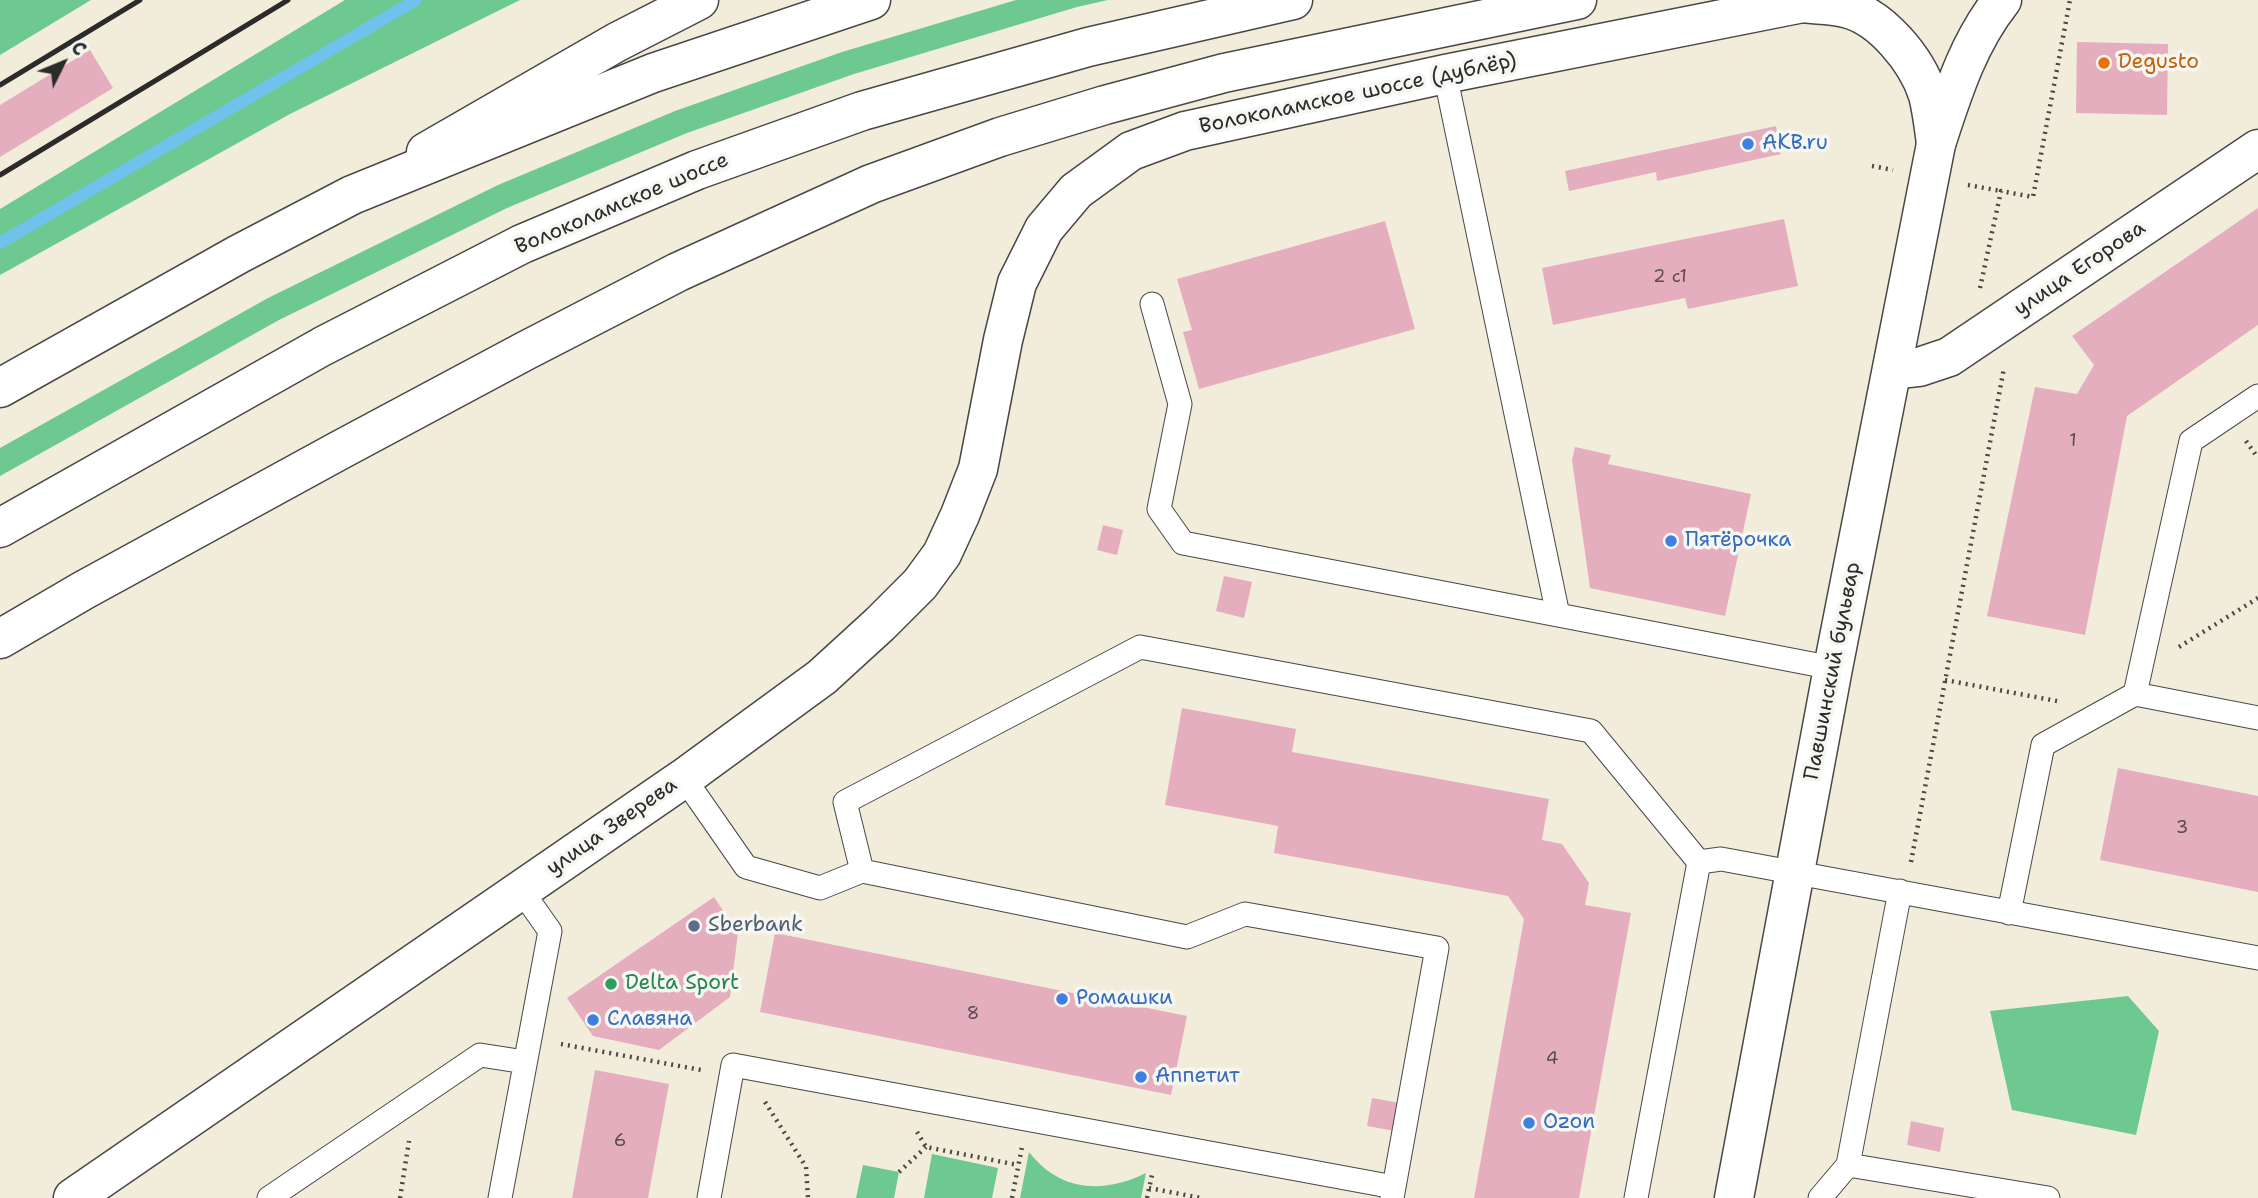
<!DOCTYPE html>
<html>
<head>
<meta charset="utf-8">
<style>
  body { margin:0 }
  #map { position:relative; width:2258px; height:1198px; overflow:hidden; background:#f2ecdb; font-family:"Shantell Sans",sans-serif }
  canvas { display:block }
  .north { position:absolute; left:28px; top:28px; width:70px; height:70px; -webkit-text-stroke:5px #f6f6f2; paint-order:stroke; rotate:47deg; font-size:19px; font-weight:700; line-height:28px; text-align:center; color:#2b2b2b }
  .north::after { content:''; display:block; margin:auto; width:24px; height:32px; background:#2b2b2b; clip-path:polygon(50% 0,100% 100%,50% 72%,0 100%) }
</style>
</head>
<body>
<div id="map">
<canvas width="2258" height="1198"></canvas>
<div class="north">С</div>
</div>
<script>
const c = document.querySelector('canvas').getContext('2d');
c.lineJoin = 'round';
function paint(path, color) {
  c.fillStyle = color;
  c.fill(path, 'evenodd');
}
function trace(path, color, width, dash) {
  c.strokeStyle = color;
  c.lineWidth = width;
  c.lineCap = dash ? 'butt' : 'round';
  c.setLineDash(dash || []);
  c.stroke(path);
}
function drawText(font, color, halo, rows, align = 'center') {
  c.font = font + ' "Shantell Sans",sans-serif';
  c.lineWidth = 7;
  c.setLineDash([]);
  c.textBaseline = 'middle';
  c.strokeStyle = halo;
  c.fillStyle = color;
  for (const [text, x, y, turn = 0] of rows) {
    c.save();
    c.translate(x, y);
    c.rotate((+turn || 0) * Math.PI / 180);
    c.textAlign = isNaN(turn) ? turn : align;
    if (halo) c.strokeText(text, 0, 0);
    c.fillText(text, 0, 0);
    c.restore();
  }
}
paint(new Path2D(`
  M0,0h91l-91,55z
  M345,0h175l-230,114 -290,161v-66z
  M1016,0h92l-31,7 -223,67 -167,59 -180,75 -228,112 -279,156v-28l268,-150 230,-113 177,-74 167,-59z
  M2128,996l31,35 -23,104 -124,-25 -22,-99z
  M1029,1152c31,40 74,42 117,21l-5,25h-121z
  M932,1154l66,14 -6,30h-68z
  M863,1165l36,7 -5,26h-38z`), '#6ec990');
trace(new Path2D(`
  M0,243l416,-243`), '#6fc2eb', 12);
paint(new Path2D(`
  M2077,42l91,2 -1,71 -91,-2z
  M90,50l23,38 -113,69v-52z
  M1776,126l5,28 -124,27 -1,-9 -87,19 -4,-20z
  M2258,208v117l-131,91 -42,219 -98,-19 48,-229 42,7 17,-29 -22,-29z
  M1784,219l14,67 -110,23 -3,-11 -132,27 -11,-57z
  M1385,221l30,108 -216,60 -16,-57 9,-2 -15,-51z
  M1575,447l36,8 -3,9 143,30 -26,122 -135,-28 -18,-128z
  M1103,525l20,5 -6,25 -20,-5z
  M1224,576l28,6 -8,36 -28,-7z
  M1182,708l114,21 -4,23 257,47 -7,41 20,4 27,39 -4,22 46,8 -52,285h-105l50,-279 -16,-23 -234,-43 4,-27 -113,-21z
  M2118,768l140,28v96l-158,-32z
  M714,897l24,36 -8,64 -71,53 -66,-14 -26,-38z
  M775,933l412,83 -16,79 -411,-83z
  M595,1070l74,14 -21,114h-76z
  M1372,1098l28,5 -5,28 -28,-5z
  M1911,1121l33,7 -4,24 -33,-7z`), '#e5aebf');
const service = new Path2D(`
  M1445,74l113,541 275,53
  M1152,304l28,100 -21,105 24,34 375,72
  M2135,694l56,-253 67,-45
  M684,778l62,89 74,21 42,-17 -17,-69 295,-155 451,84 108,131 -63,336
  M1699,862l22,-3 537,99
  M862,871l325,66 58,-23 192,34 -43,239
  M1900,891l-52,274 200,33
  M2009,913l34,-168 92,-51 123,24
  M269,1198l211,-143 45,7
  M500,1198l50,-267 -29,-41
  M709,1198l24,-133 661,122 -2,11
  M1820,1198l28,-33`);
const minor = new Path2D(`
  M1801,3c14,2 30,1 44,5 36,8 72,52 83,87 4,16 6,33 8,49
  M1893,370l26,-3 30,-10 309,-208
  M73,1198l611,-420 138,-101 58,-53 40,-40 22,-30 18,-39 18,-46 25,-129 14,-57 27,-54 32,-38 55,-40 54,-20 260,-57 373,-74`);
const tertiary = new Path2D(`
  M1734,1198l99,-530 103,-524c17,-52 32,-101 66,-144`);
const secondary = new Path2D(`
  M426,152l191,-110 82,-42
  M0,639l84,-49 256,-140 185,-99 153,-79 193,-88 129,-47 105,-32 119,-32 353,-73`);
const primary = new Path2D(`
  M0,388l239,-134 113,-59 301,-122 218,-73
  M0,528l323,-182 199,-102 175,-74 165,-59 226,-64 205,-47`);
trace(service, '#494845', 25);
trace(minor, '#494845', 41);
trace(tertiary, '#494845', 41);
trace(secondary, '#494845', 41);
trace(primary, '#494845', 41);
trace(new Path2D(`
  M1872,166l21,4
  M1968,185l33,6
  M1980,288l21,-97 32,6 37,-197
  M2246,441l12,17
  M2179,647l79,-49
  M1945,680l112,21
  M1911,862l93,-494
  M561,1044l140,26
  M765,1102l41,65 2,31
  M917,1132l9,15 92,18
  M899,1172l27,-25
  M1149,1188l52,10
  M400,1198l9,-57
  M1012,1198l10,-51
  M1147,1198l5,-23`), '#494845', 4.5, [2, 5]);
trace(service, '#fff', 23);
trace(minor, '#fff', 38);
trace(tertiary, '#fff', 38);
trace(secondary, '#fff', 38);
trace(primary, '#fff', 38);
trace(new Path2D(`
  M0,85l140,-85
  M0,175l288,-175`), '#2b2b2b', 5);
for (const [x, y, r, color] of [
  [2104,63,7,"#e8710a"],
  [1748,144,7,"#3f7fe0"],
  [1671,541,7,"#3f7fe0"],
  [694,926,7,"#5c6f8a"],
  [611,984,7,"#2e9e5b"],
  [1062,999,7,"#3f7fe0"],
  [593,1020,7,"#3f7fe0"],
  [1141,1077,7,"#3f7fe0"],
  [1529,1123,7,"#3f7fe0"]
]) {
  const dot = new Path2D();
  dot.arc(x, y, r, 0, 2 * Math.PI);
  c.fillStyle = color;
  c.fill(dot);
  trace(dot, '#f6f6f2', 2.5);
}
drawText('18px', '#5a4c50', null, [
  ["2 с1",1670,277],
  ["1",2073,441],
  ["3",2182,828],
  ["8",973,1014],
  ["4",1552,1059],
  ["6",620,1141]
]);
drawText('21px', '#c56008', '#f6f6f2', [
  ["Degusto",2118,63]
], 'left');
drawText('21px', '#2b2b2b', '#f6f6f2', [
  ["Волоколамское шоссе (дублёр)",1358,94,-12],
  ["Волоколамское шоссе",622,204,-23],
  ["улица Егорова",2080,269,-34],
  ["Павшинский бульвар",1833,671,-79],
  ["улица Зверева",612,827,-35]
]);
drawText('21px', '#366cbe', '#f6f6f2', [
  ["AKB.ru",1762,144],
  ["Пятёрочка",1685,541],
  ["Ромашки",1076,999],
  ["Славяна",607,1020],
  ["Аппетит",1155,1077],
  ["Ozon",1543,1123]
], 'left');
drawText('21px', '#4e5e75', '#f6f6f2', [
  ["Sberbank",708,926]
], 'left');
drawText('21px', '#27864d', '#f6f6f2', [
  ["Delta Sport",625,984]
], 'left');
</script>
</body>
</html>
